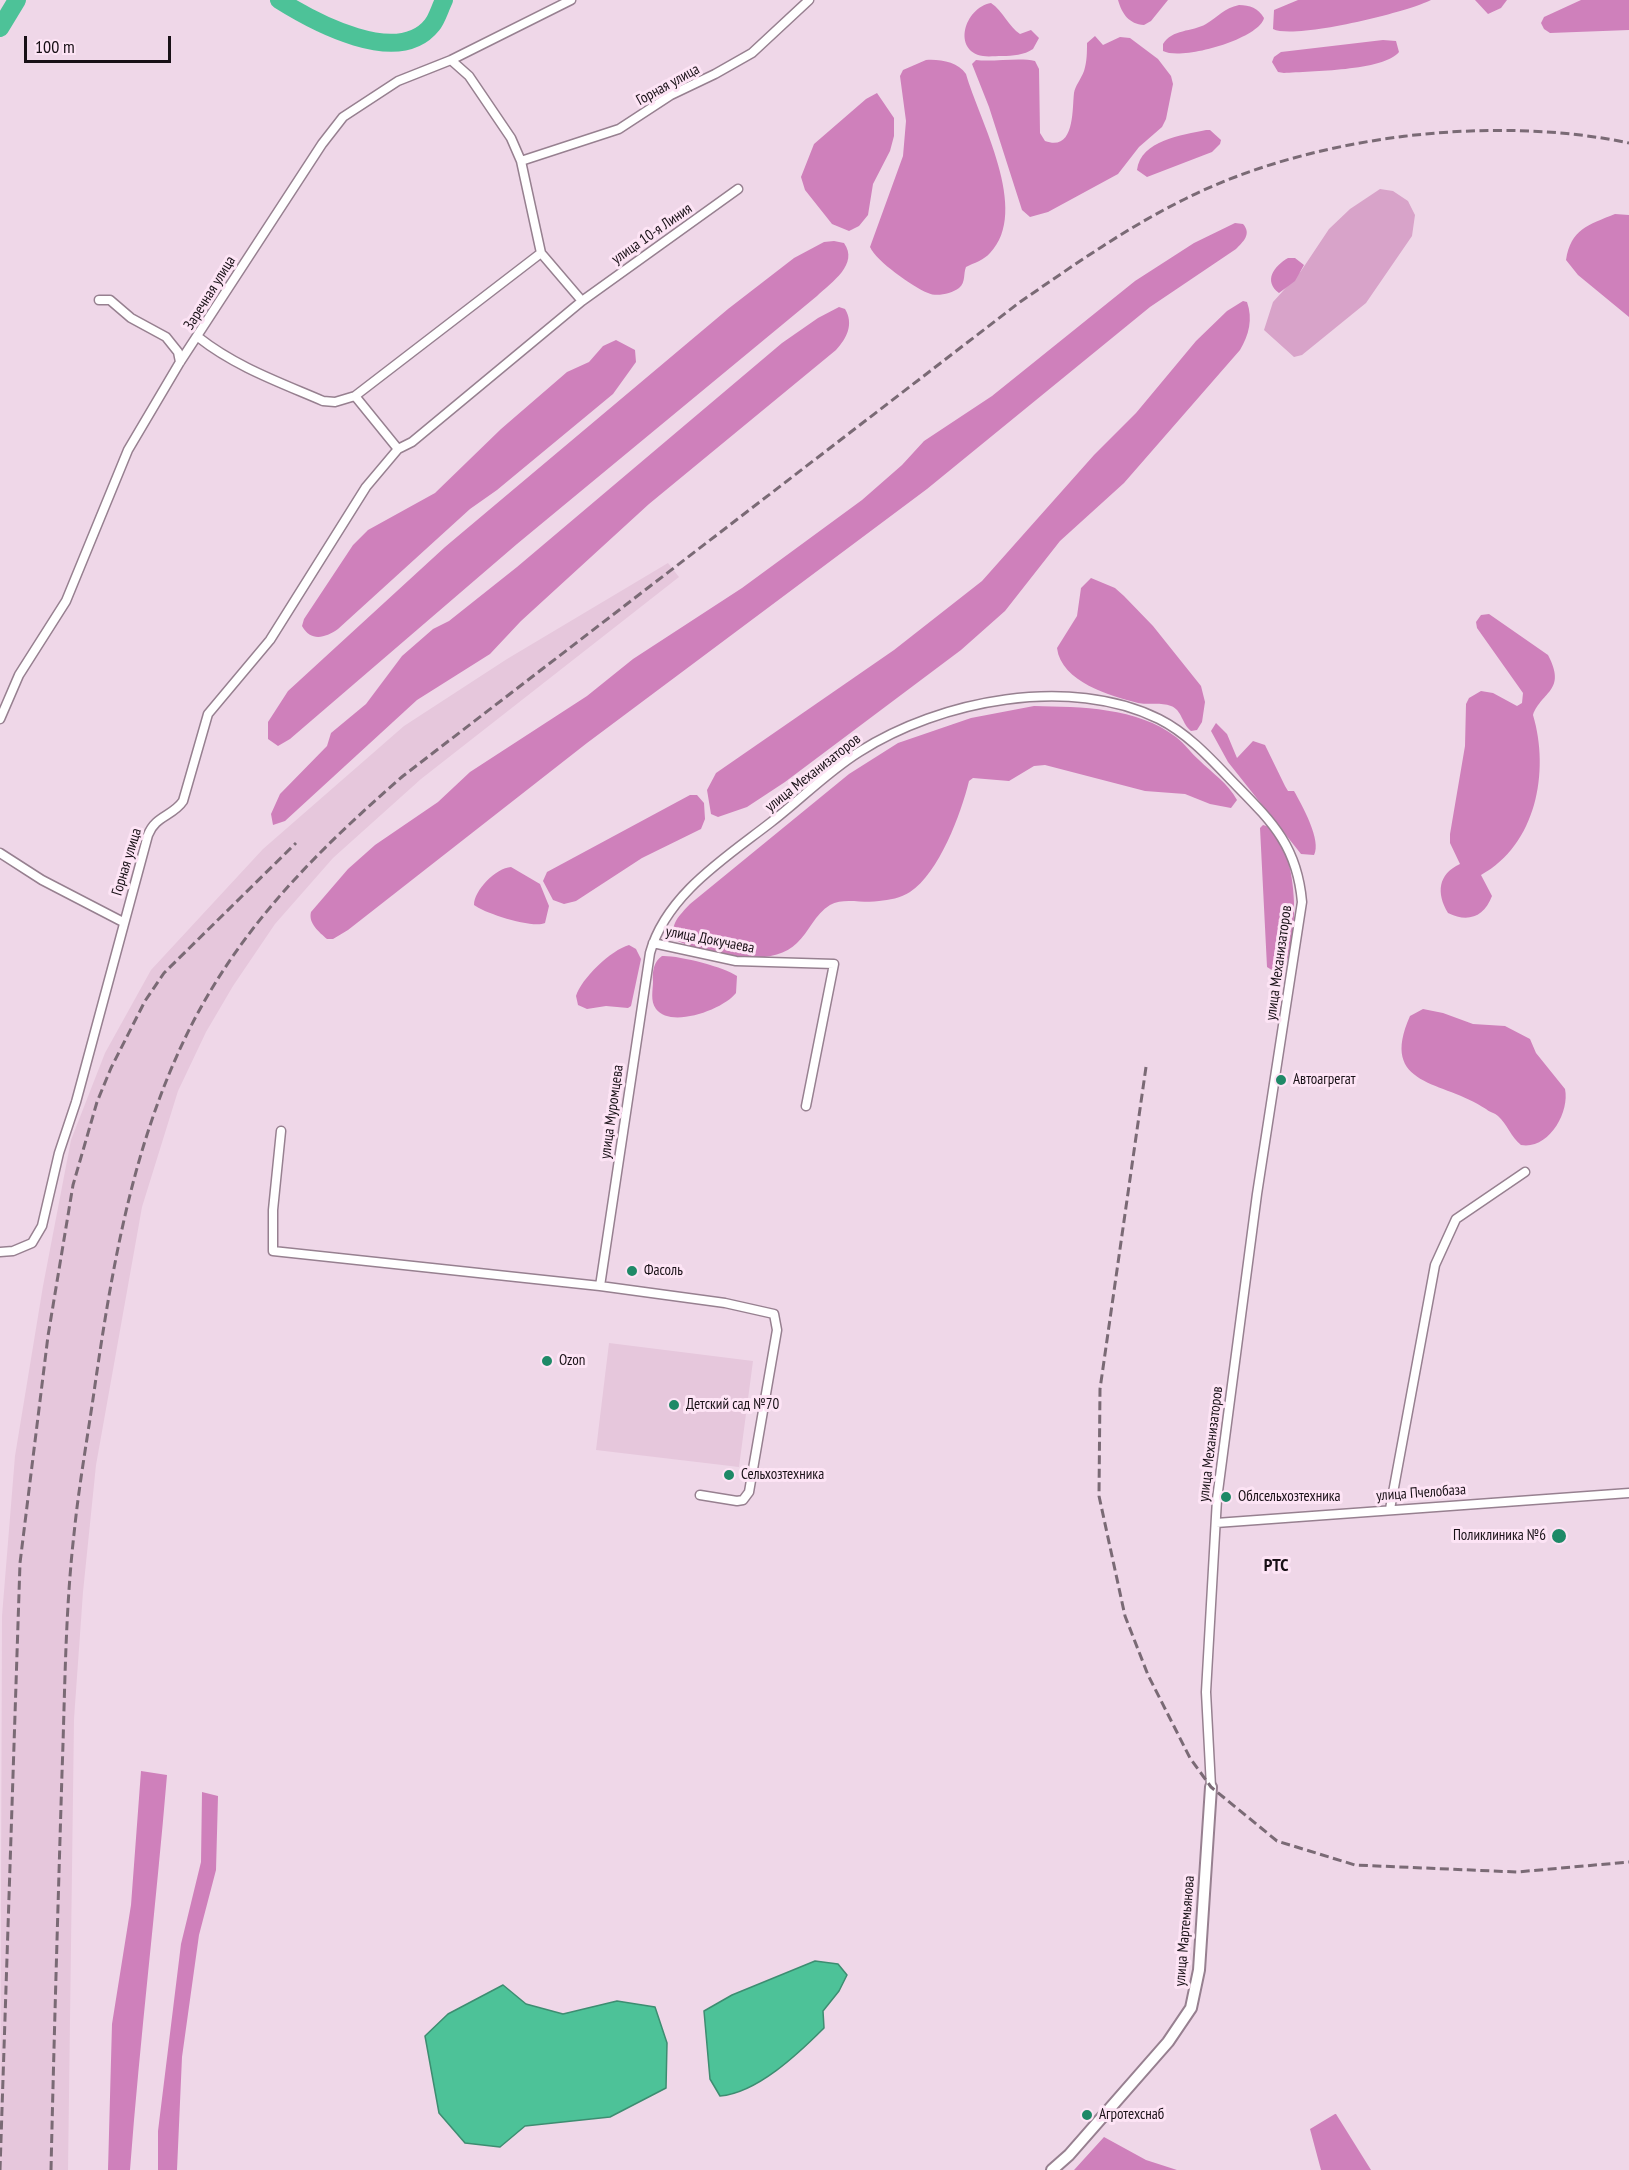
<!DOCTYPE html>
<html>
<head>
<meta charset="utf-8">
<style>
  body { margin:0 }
  #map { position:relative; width:1629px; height:2170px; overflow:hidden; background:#efd7e8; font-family:"PT Sans Narrow",sans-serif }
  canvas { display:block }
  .scale { position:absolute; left:24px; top:36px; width:147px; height:27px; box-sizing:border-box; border:3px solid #181016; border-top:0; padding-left:8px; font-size:18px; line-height:21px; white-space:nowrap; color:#181016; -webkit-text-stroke:4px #fde4f5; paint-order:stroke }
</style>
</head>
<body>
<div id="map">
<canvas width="1629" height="2170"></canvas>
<div class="scale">100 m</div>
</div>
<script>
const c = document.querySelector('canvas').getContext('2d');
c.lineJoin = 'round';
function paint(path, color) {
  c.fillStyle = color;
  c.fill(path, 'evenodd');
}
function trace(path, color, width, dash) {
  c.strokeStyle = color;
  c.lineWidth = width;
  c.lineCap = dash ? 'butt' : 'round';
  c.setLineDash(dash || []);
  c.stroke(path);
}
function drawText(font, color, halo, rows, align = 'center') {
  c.font = font + ' "PT Sans Narrow",sans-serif';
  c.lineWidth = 6;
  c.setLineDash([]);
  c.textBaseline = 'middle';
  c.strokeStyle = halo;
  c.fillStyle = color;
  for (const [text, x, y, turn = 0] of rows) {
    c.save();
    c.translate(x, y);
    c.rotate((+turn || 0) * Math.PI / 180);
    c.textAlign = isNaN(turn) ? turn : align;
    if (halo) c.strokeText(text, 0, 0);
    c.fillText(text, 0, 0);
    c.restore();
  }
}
paint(new Path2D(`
  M668,563l11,14 -258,202 -88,79 -58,66 -42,62 -27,46 -28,59 -36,116 -46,258 -13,127 -9,127 -6,451h-68l2,-554 13,-160 28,-170 28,-146 34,-87 46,-83 112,-121 141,-123 103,-67z
  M609,1343l144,18 -14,106 -143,-17z`), '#e6c7dc');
paint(new Path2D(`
  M1380,189l13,2 15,10 7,14 -3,21 -46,67 -64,52 -8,2 -30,-27 9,-28 28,-31 28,-42 21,-20z`), '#d8a3c9');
paint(new Path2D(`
  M1118,0h50l-17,21 -7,4c-15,-1 -22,-11 -26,-25z
  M1298,0h133c-23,12 -136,40 -158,29l1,-19z
  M1475,0h32l-6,8 -13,6z
  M1581,0h48v30l-79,3 -6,-4 -3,-6 3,-6z
  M991,3c12,8 18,24 29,31l11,-4 8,8 -6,11c-9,6 -20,7 -31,7 -6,0 -14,1 -19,0 -31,-5 -19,-48 8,-53z
  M1239,5c11,0 19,3 25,13 -5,21 -82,43 -101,33v-7c9,-15 29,-12 43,-20 12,-7 18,-16 33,-19z
  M1095,36l8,9 17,-8 10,1 28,21 13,17 2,8 -7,35 -4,8 -23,20 -21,27 -70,38 -18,5 -8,-7 -33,-103 -17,-43 4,-4c18,2 44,-3 59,1l4,8 1,64 5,8c30,11 27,-31 29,-48 1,-7 7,-14 10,-22 3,-9 3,-19 3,-28z
  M1383,40l13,1 3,11c-15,19 -89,19 -115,21l-6,-1 -6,-10 2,-5 7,-5z
  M926,60c14,-1 32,2 40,14 13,46 65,137 24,179 -6,7 -16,10 -24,14 -3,7 0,15 -7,21 -8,6 -23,9 -31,5 -15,-6 -52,-32 -58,-46l33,-91 3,-35 -6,-45 3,-6z
  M877,93l17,25v18l-4,15 -17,33 -5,31 -9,11 -10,5 -17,-7 -27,-34 -4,-13 13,-33 52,-45z
  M1206,130h4l11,10 -1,4 -8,8 -65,25 -10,-7c4,-30 45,-35 69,-40z
  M1615,214l14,1v102l-51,-42 -12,-15c5,-31 22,-35 49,-46z
  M1235,223l8,1c9,10 0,18 -7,25l-86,58 -223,182 -340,254 -239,187 -15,9h-6c-8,-7 -19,-16 -16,-27l37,-43 27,-24 63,-43 32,-30 117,-76 46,-37 109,-71 120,-88 40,-35 22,-24 68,-45 143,-115 59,-38z
  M834,241l10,2c15,21 -12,39 -27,53l-300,248 -227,195 -12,7 -10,-7v-17l20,-31 157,-144 283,-238 66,-51 30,-16z
  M1288,258h7l9,7 -9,16 -16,12c-16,-12 -5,-27 9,-35z
  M1243,301l4,1c6,17 2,33 -7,48l-116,133 -64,58 -55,70 -44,39 -176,132 -38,25 -29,10 -7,-3 -4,-24 9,-17 178,-123 88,-69 112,-126 42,-42 60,-72 31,-30z
  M839,307l6,2c9,15 2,29 -9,41l-187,154 -128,117 -31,33 -73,46 -132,121 -12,4 -2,-11 9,-20 47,-48 4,-13 35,-29 36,-48 31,-27 16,-8 68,-54 265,-224 36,-25z
  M616,340l19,10 1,12 -23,32 -116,96 -27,19 -132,120c-13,9 -27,13 -36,-3l2,-7 49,-74 15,-15 67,-37 66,-64 66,-57 22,-10 14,-16z
  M1091,578l24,10 9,8 29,30 48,60 4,16 -3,20 -5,8 -6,1c-9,-7 -9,-21 -20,-25 -10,-4 -22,-1 -33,-3 -27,-7 -77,-21 -81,-55l20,-32 4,-28z
  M1489,614l59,41c19,36 -6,36 -15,60 17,57 3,130 -52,160l11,21c-8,21 -24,27 -44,17 -12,-20 -10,-39 12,-49l-10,-21v-9l15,-88 1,-42 3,-6 12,-7 12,2 24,13 5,-3 1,-10 -46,-65 -1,-6 5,-7z
  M1034,706c47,1 103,1 142,31 9,7 15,16 23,23 13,13 29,23 38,40l-6,8 -21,-4 -25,-10 -40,-3 -100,-26 -11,1 -25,15 -36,-3 -4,3c-8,33 -30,92 -59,111 -9,6 -21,8 -31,9 -15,3 -35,-4 -49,4 -15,9 -21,27 -33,38 -27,27 -91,12 -121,-3 -8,-15 4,-25 14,-36l159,-130 49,-31 73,-25z
  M1216,723l11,11 10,24 16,-17 12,4 20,41 3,5h6c8,14 28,50 20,64l-13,-1 -73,-92 -17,-31z
  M690,795h7l7,8 1,16 -4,10 -59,29 -66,43 -12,3 -11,-4 -10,-19 4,-9z
  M1263,825c37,8 40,132 15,149l-11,-7 -7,-139z
  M511,867l29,17 9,22 -4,17c-12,6 -61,-10 -71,-18 0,-15 22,-37 37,-38z
  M629,945l7,4 5,10 -10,47 -3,2 -22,-2 -19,3 -9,-4 -2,-9c5,-17 35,-46 53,-51z
  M662,956c15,-1 63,11 75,20l-1,17c-12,16 -65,36 -80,16 -6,-8 -3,-19 -3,-28 -1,-9 1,-20 9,-25z
  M1423,1009l20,4 30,11 32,2 25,13 6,14 29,36c5,24 -17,61 -44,56 -10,-8 -14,-21 -23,-29 -3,-3 -9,-4 -12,-7 -42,-29 -108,-21 -76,-93z
  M141,1771l26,4c-11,132 -27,263 -37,395h-22l4,-146 19,-119z
  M202,1792l16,4 -2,74 -17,65 -17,122 -5,113h-19v-39l23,-187 20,-82z
  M1335,2114h1l35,56h-50l-11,-41z
  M1104,2137l42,23 31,10h-103z`), '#cf80bb');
const water = new Path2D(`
  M815,1961l23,3 9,11 -8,16 -16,20 1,17c-26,26 -67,65 -104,68l-10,-17 -6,-68 28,-16z
  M503,1985l23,19 37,10 54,-13 38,6 12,36 -1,45 -56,29 -85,9 -25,21 -35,-4 -26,-30 -14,-77 23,-22z`);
paint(water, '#4dc298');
trace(water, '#3d8d71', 1.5);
trace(new Path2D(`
  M279,0c35,22 119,68 153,25 5,-6 8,-17 12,-25
  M0,28l17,-28`), '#4dc298', 18);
const minor = new Path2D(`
  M451,60l18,16 42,62 10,23 20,92 41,48
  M521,161l98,-32 52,-34 44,-21 37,-21 57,-53
  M99,300h11l21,18 35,19 12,15 2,10
  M198,337c38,30 81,45 125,64l12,1 20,-6
  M398,449l-43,-53 186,-143
  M0,719l19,-44 47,-74 62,-151 52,-88 142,-218 21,-27 55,-36 53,-21 120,-60
  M0,853l42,27 81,42
  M653,943l83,18 98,3 -28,142
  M281,1131l-8,79v41l327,35 125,17 49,11 3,16 -28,162 -6,8 -6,1 -37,-6
  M0,1252l13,-1 19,-8 10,-17 17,-73 17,-51 72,-267c7,-19 25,-19 35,-34l25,-87 62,-74 96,-153 32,-38 14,-7 170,-141 156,-112
  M600,1286l50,-333c16,-58 75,-95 120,-130 30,-23 57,-51 89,-71 81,-52 211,-77 300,-33 28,14 51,39 72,61 39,40 66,64 71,122l-45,292 -40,305 -11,193 5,95
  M1390,1509l45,-244 21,-46 69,-47
  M1216,1523l413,-30`);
const tertiary = new Path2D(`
  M1052,2170l17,-15 99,-113 23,-34 8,-38 12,-183`);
trace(minor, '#978090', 11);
trace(tertiary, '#978090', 14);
trace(minor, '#fff', 8);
trace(tertiary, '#fff', 10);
trace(new Path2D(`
  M1146,1067l-46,322 -1,107 26,120 23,59 42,83 21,29 66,54 78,24 162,7 112,-10
  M0,2170l20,-607 28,-227 25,-151 24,-83 14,-34 34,-67 19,-28 132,-130
  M51,2170c3,-132 7,-265 11,-397 3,-79 3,-160 12,-239 5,-50 14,-99 21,-149 18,-124 39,-246 96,-359 52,-102 127,-176 212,-250l617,-474c54,-37 106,-74 165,-103 125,-63 307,-85 444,-56`), '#7a6a75', 3, [9, 4.5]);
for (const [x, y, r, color] of [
  [1281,1080,6,"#1e8967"],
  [632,1271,6,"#1e8967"],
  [547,1361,6,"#1e8967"],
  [674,1405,6,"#1e8967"],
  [729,1475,6,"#1e8967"],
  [1226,1497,6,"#1e8967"],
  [1559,1536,8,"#1e8967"],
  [1087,2115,6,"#1e8967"]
]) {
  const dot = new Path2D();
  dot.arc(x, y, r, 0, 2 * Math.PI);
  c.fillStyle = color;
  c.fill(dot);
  trace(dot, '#fde4f5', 2);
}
drawText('15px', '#181016', '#fde4f5', [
  ["Горная улица",668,85,-29],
  ["улица 10-я Линия",652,234,-35],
  ["Заречная улица",210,293,-58],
  ["улица Механизаторов",813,773,-38],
  ["Горная улица",127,862,-73],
  ["улица Докучаева",710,940,11],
  ["улица Механизаторов",1279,963,-82],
  ["улица Муромцева",612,1112,-82],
  ["улица Механизаторов",1211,1444,-83],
  ["улица Пчелобаза",1421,1493,-4],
  ["улица Мартемьянова",1185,1931,-85]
]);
drawText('15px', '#181016', '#fde4f5', [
  ["Автоагрегат",1293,1080],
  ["Фасоль",644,1271],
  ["Ozon",559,1361],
  ["Детский сад №70",686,1405],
  ["Сельхозтехника",741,1475],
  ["Облсельхозтехника",1238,1497],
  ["Поликлиника №6",1546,1536,"right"],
  ["Агротехснаб",1099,2115]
], 'left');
drawText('bold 18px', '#181016', '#fde4f5', [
  ["РТС",1276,1566]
]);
</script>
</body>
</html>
